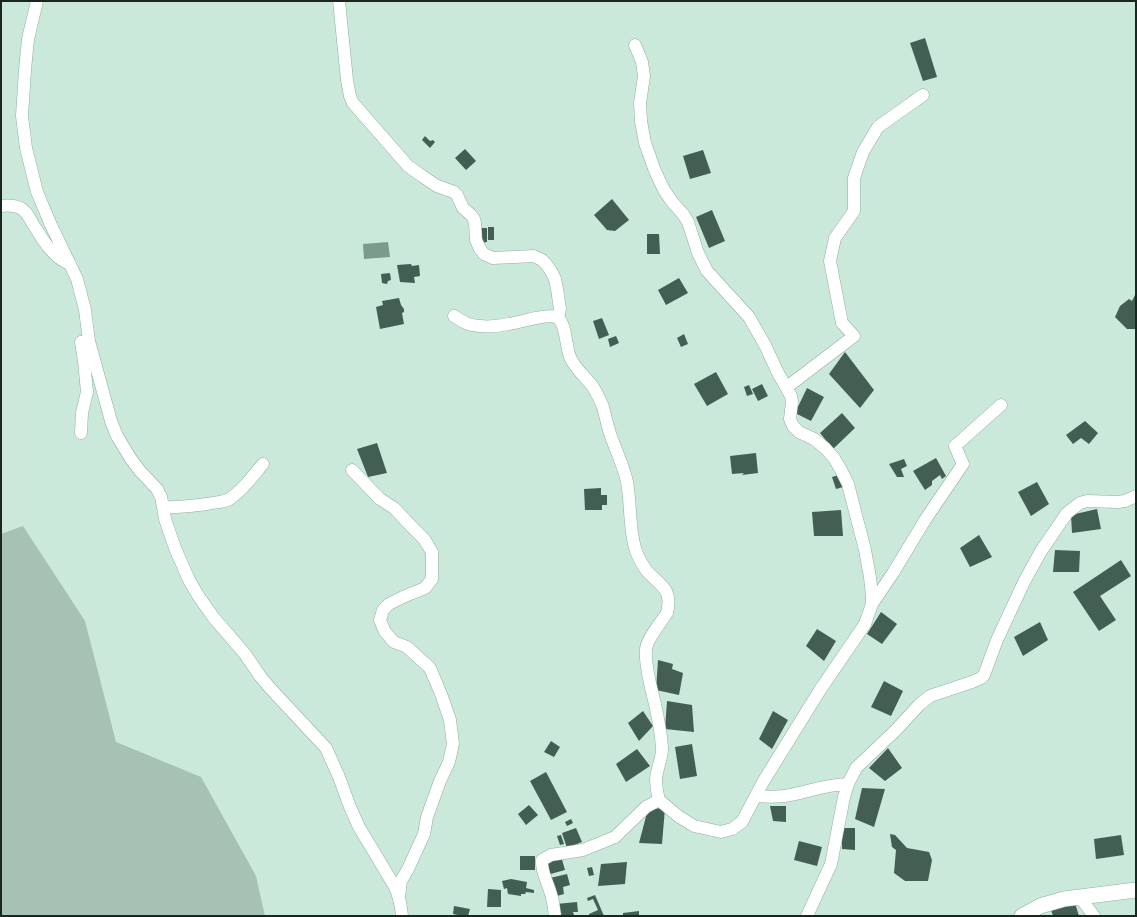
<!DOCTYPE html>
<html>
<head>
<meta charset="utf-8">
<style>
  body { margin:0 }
  #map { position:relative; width:1137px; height:917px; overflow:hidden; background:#cae9da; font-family:"PT Sans Narrow",sans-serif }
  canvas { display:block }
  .frame { position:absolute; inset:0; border:2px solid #1a2620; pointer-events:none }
</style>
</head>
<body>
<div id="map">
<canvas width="1137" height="917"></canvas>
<div class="frame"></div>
</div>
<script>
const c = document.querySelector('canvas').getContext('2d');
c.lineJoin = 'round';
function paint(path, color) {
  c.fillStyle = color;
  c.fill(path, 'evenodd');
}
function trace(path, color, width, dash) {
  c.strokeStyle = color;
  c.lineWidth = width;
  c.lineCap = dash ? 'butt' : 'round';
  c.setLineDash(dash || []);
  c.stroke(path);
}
paint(new Path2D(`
  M23,526l62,95 31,121 85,35 55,99 9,40h-264v-382z`), '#a5c2b4');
paint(new Path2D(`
  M388,242l2,15 -26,2 -1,-15z`), '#7a9c8c');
paint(new Path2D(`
  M925,38l12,39 -14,4 -13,-38z
  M425,136l5,5 3,-1 2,2 -5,6 -8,-8z
  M465,149l11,12 -10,9 -11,-12z
  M703,150l8,23 -21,6 -7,-23z
  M612,199l17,21 -14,11 -8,-1 -13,-15z
  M712,210l13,31 -16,7 -13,-31z
  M488,227h6v13h-6z
  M480,228h7v14l-7,1z
  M647,234h12l1,20h-13z
  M411,264l1,2 7,-1 1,11 -6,1 1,6 -15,-1 -3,-17z
  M390,273l1,7 -3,1 -1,3 -5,-1 -1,-9z
  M679,278l9,15 -22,12 -8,-15z
  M1136,293v34l-1,2h-8l-12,-12 5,-11 9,-7 3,2z
  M399,298l2,7 3,4v3l-2,1 2,11 -24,5 -4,-22 7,-2 -1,-4z
  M602,318l7,17 -10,4 -6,-18z
  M684,334l4,10 -7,3 -4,-9z
  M616,336l3,7 -9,4 -2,-8z
  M845,352l29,38 -14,18 -31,-34z
  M716,372l12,22 -21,12 -13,-22z
  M762,384l6,12 -10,5 -6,-12z
  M749,385l4,9 -6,2 -3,-9z
  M807,388l17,9 -13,24 -16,-8z
  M842,413l13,15 -22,21 -13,-16z
  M1085,421l13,12 -9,11 -8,-6 -8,6 -7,-9z
  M377,443l10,30 -19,4 -11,-28z
  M756,453l2,20 -16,2 2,-2 -12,1 -2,-18z
  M936,458l10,18 -4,3 -2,-4 -8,6v4l-7,5 -12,-19z
  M904,459l3,7 -6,3 3,8h-7l-8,-13z
  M839,475l4,12 -7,2 -4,-12z
  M1037,482l12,22 -18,12 -13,-24z
  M601,488v7h6v10h-5v5h-17l-1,-21z
  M1097,509l4,20 -29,4 -1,-18z
  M841,510l2,26h-29l-2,-24z
  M979,535l13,22 -22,10 -10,-19z
  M1055,550l25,1 -1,21h-26z
  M1121,560l10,16 -31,20 16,24 -17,11 -26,-39z
  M881,612l16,12 -15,20 -15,-10z
  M1040,622l8,18 -25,16 -9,-19z
  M817,629l19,12 -12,20 -18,-15z
  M658,660l15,4 -1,5 11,4 -4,22 -23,-5z
  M884,681l19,10 -12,25 -20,-9z
  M667,701l25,4 2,27 -29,-3z
  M643,711l10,15 -14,15 -11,-18z
  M773,711l15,9 -16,29 -13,-10z
  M551,741l9,6 -6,10 -10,-5z
  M692,744l5,32 -17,3 -5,-32z
  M888,748l14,20 -17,13 -16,-13z
  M637,749l13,17 -24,16 -10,-18z
  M546,772l21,40 -16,8 -21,-39z
  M862,788l23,1 -11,38 -19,-8z
  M529,805l9,10 -12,10 -8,-11z
  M770,806h16v16l-13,-1z
  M665,808l-3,36 -23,-1 9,-34z
  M571,819l2,4 -6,3 -2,-4z
  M576,828l6,14 -15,6 -5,-15z
  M842,828h13v22l-13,-1z
  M890,834l5,1 12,13 22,4 3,8 -4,21h-23l-11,-8 2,-23 -4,-3z
  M561,835l3,9 -4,1 -3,-9z
  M1121,835l3,20 -28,4 -2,-20z
  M799,841l23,6 -5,19 -23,-6z
  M520,856h15v14h-15z
  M561,856l4,14 -18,5 -3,-14z
  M627,862l-2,22 -27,2 3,-22z
  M592,867l2,8 -5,1 -2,-8z
  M567,874l3,11 -7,2 1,7 -7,2 -7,-18z
  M511,879l16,3 -1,6 8,2v3l-8,-1 -1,2h-4v2l-13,-2 -1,-6 -3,1 -2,-8z
  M488,889l13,1v17h-14z
  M595,895l9,21h-15v-2l9,-4 -5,-11 -5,2 -1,-3z
  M577,902l1,10h-5l1,3 -4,1h-12l-2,-12z
  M1075,903l4,13h-26l-2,-6z
  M454,906l16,3 -2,7h-5l-10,-2z
  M639,911v5h-16v-3z`), '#435e52');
const minor = new Path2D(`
  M37,1l-9,38 -3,31 -3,46 4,32 11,44 14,33 26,54 8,31 4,31 22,80 6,15 14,23 9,12 17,18 4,8 2,10 2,12 10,29 14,32 10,17 15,21 31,36 15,22 10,12 56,60 13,29 11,30 9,20 36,60c4,9 6,18 7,29
  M339,1l8,79 3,16 3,7 55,63 14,10 15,10 17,6 3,3 6,13 7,6 4,5 1,4 1,17 4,9 4,5 9,4 41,-2 8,4 4,4 5,7 4,8 2,10 3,20 -2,9
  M1,206c8,-1 14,-1 21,3 5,3 8,10 11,15 10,16 19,33 37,40
  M454,316c7,5 15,10 25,10 9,1 20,0 30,-2 10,-1 42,-13 50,-5 7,7 7,28 11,38 4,10 13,18 20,26 6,7 9,15 13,24 3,11 5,22 9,32 5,14 12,28 15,43 4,22 2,45 8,66 2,7 7,16 11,22 14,16 27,18 21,43 -6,9 -20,26 -21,36 -1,8 1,17 2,25 5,24 13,49 14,75 0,10 -5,19 -6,30 0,7 1,14 3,21
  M787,387l67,-51 -12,-13 -12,-62 5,-23 19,-27v-33l9,-26 15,-25 45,-32
  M81,433l1,-20 5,-21 -3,-31 -3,-19 8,-1
  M352,470l28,29 14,9 18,19 12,12 8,13v27l-7,9 -22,9 -14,7 -6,6 -3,10 5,12 9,10 13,5 23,21 11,26 9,26 3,24 -4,18 -9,19 -13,36 -3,17 -16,35 -7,12 -2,15
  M163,507c16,1 28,-1 44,-3 8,-2 17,-1 24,-6 13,-9 22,-22 32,-34
  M872,604l21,-31 32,-53 38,-56 -8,-18 46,-41
  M756,796c10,1 19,1 28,0 22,-3 42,-12 64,-12
  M1079,896l15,20
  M555,916c-1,-8 -2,-17 -5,-25 -3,-10 -9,-20 -8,-31l9,-5 32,-5 32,-13 31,-30 13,-7 19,16 16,10 27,6 11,-3 10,-7 21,-40 57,-92 45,-66 7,-20v-8l-2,-19 -5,-27 -17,-66 -7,-14 -7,-12 -9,-10 -11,-9 -15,-7 -6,-6 -3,-7 2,-17 -1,-6 -13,-23 -13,-28 -16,-28 -42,-46 -9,-18 -10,-31 -5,-8 -10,-11 -9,-13 -9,-19 -10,-28 -4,-22 -1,-18 4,-27 -2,-14 -7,-17
  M807,916l24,-52 13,-67 4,-13 8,-16 40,-38 23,-25 11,-9 42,-14 9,-4 3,-3 13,-35 27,-58 17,-31 26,-38 13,-10 7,-2 31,1 7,-1 11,-5`);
const tertiary = new Path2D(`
  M1022,916l18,-10 24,-7 72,-9`);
trace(minor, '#91aea0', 13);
trace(tertiary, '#91aea0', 16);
trace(minor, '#fff', 12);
trace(tertiary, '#fff', 15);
</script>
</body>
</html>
